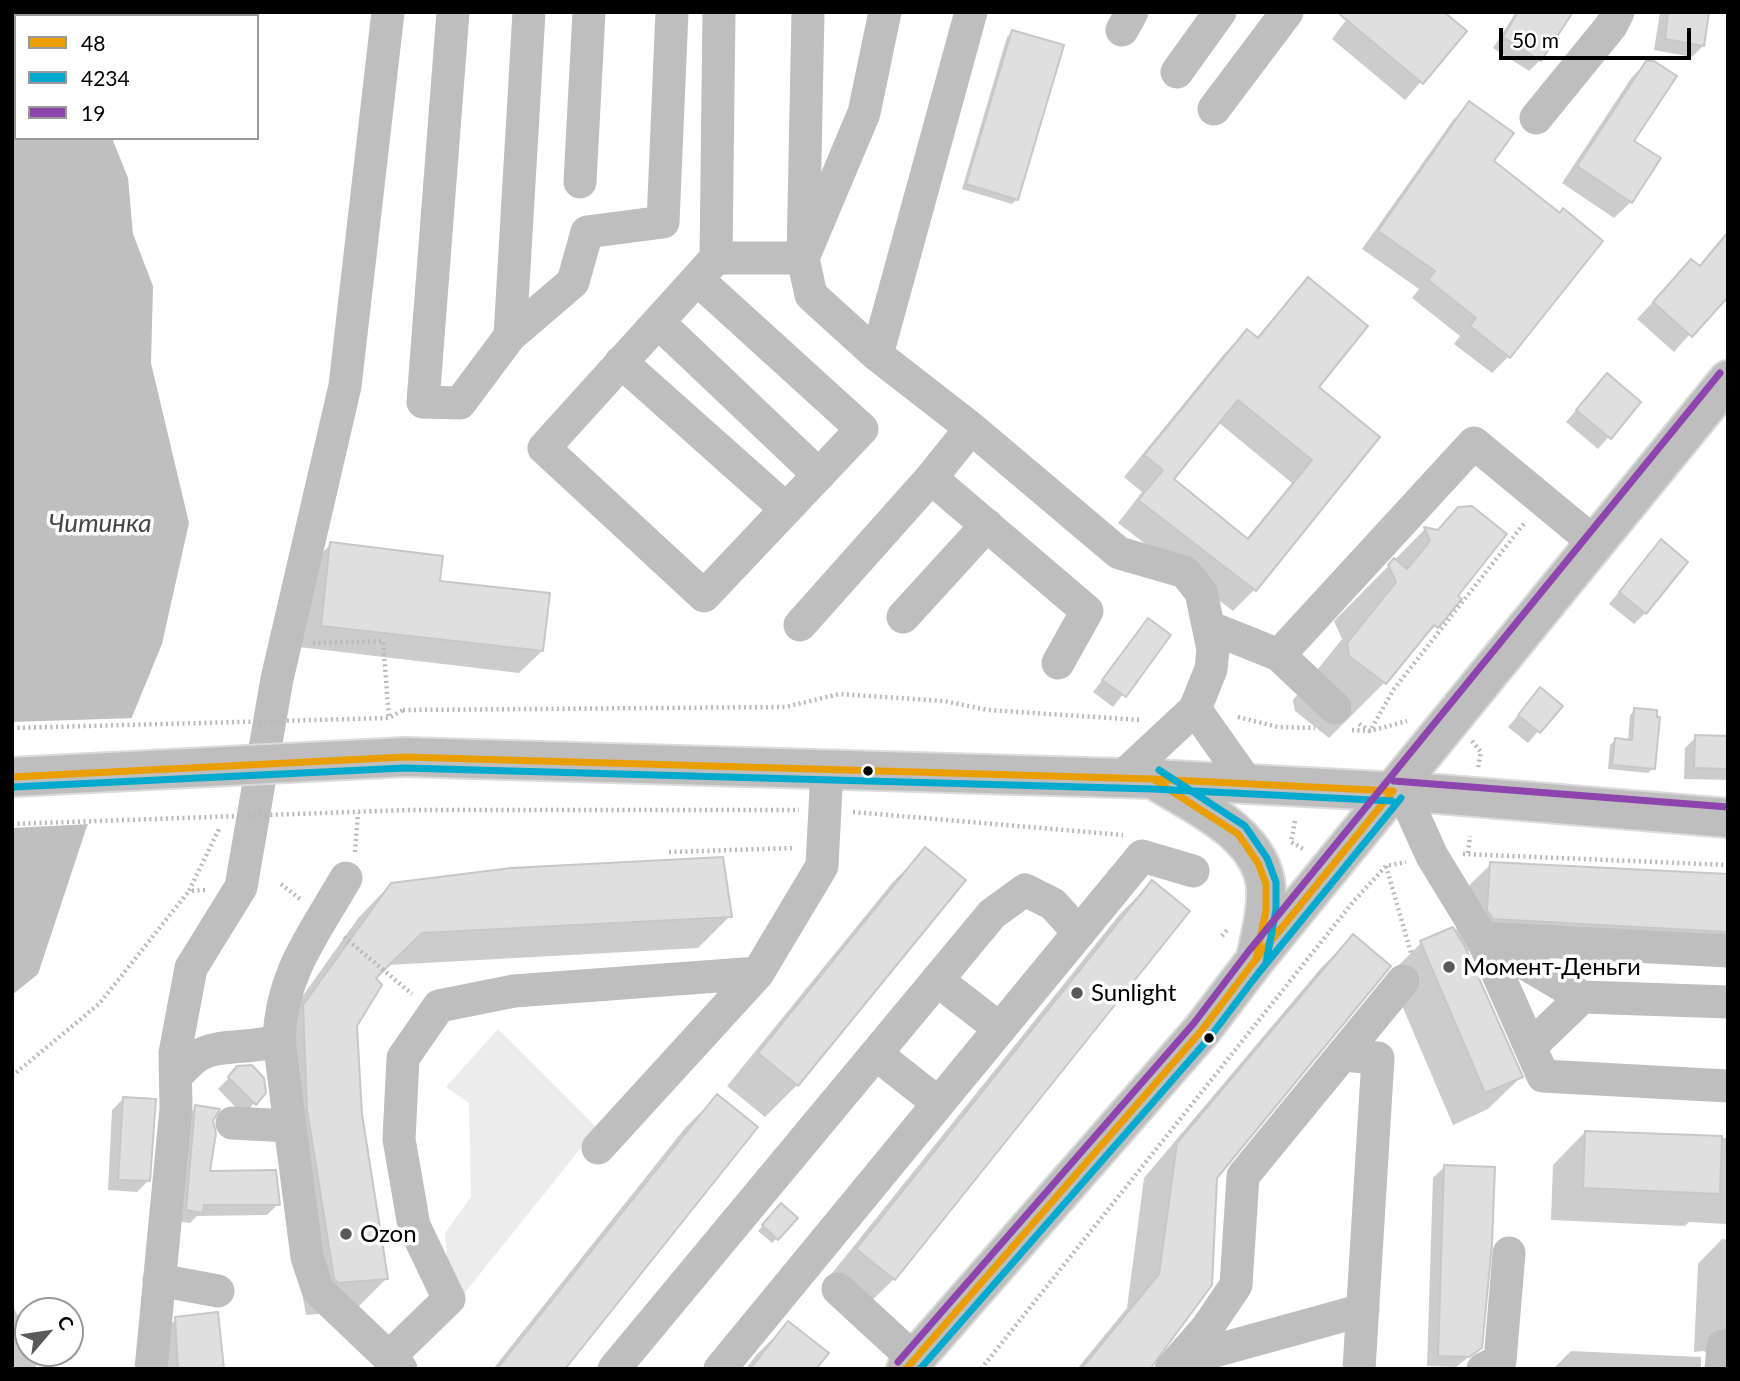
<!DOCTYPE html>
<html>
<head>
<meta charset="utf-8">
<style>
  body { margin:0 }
  #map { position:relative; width:1740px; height:1381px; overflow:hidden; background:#fff; font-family:Lato,sans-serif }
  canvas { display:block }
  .frame { position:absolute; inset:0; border:14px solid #000; pointer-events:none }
  .legend { position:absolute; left:14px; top:14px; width:245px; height:126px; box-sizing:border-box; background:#fff; border:2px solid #999; margin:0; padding:9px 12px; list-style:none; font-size:21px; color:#000 }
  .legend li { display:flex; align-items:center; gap:14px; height:35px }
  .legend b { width:35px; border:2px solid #999 }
  .north { position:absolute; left:14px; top:1297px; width:70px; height:70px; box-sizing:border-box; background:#fff; border:2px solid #999; border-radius:50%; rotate:61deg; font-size:19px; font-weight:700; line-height:28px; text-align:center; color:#000 }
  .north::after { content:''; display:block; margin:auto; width:24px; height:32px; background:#595959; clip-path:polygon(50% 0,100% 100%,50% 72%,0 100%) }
  .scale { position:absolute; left:1499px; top:28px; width:192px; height:32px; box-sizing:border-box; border:4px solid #000; border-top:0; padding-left:9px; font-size:21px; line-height:24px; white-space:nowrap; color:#000; -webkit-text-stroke:5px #fff; paint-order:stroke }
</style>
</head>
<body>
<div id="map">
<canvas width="1740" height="1381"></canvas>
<div class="frame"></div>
<ul class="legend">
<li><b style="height:9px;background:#eb9e00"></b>48</li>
<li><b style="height:9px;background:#00a9ce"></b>4234</li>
<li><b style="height:9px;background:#8e44ad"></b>19</li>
</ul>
<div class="north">С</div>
<div class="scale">50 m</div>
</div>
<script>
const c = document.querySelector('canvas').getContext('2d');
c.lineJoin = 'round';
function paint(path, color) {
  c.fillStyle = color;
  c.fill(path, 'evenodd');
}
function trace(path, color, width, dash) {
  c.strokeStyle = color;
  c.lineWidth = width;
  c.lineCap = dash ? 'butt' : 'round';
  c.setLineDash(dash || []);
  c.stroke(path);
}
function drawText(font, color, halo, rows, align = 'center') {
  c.font = font + ' Lato,sans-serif';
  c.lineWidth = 7;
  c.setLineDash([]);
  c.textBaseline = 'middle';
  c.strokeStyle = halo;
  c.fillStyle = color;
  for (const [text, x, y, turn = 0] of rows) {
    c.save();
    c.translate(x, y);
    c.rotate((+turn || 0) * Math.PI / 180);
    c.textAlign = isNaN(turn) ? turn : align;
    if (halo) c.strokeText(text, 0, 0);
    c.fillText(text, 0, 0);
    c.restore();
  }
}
paint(new Path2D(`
  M498,1029l99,99 -134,167 -14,-11 -4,-51 26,-36 -2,-94 -23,-16z`), '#ececec');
paint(new Path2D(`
  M12,12h57l1,4h-54v122h96l16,40 5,56 20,52 -2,77 38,160 -27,121 -76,185 -48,145 -26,21z`), '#bfbfbf');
paint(new Path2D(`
  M135,718l-44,106 -79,4v-106z`), '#fff');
paint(new Path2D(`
  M1352,12l112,20 -59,68 -73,-61z
  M1516,12l53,2 -29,46 -11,11 -36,-23z
  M1660,12h47l-4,34 -11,11 -38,-7z
  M1012,32l5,167 -5,5 -50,-15 45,-152z
  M1649,60l25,17 -42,64 -1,61 -17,16 -52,-35 70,-106z
  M1470,104l22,57 16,196 -16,16 -38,-29 6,-8 -48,-38 7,-9 -57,-40 91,-129z
  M1728,231v60l-54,61 -37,-33 54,-58 7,6z
  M1308,279l8,108 62,50 -124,153 -21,21 -115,-88 24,-31 -18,-15 101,-124 22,-22 9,7zM1218,422l74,61 -46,56 -74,-60z
  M1596,387l43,15 -41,47 -32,-27z
  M1459,509l-3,87 3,3 -75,84 -55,55 -34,-27 -2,-11 49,-61 -8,-18 91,-92 11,2z
  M331,544l211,107 -23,22 -220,-26 9,-80z
  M1651,552l-6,61 -11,11 -25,-20z
  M1148,621l21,15 -56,71 -20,-15z
  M1530,701l30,5 -32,37 -20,-16z
  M1635,710l18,58 -5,5 -40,-4 2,-24 5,-5 13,1 2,-26z
  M1696,737l32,1v42l-44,-1 1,-31z
  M926,849l-129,236 -32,32 -38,-31 166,-204z
  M1491,864l237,12v90l-263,-15 56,126 -33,32 -35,16 -64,-150 32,-32 35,-7 2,-40z
  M1152,882l-258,397 -33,32 -36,-29 295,-368z
  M391,884l339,32 -32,32 -310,17 -14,14 -18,46 4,89 26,165 -32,32 -48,4 -30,-172 -4,-104 87,-122z
  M1353,936l-137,241 -5,108 -64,84h-70l50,-61 17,-130 177,-210z
  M238,1068l27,24 -22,23 -25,-26z
  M717,1096l-154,273h-70l192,-241z
  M123,1099l25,82 -11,11 -29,-2 4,-80z
  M196,1107l15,14 -3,52 70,31 -11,11 -70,1 -7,7 -15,-2 10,-103z
  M1585,1132l143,6v86l-39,-2 -4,4 -134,-6 2,-55z
  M1444,1167l36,181 -24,19 -29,-1 6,-188z
  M781,1206l-4,32 -5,5 -14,-12z
  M1722,1239l6,1v129v-10l-25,-8 -9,1 4,-88z
  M12,1305l16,28v20h11l3,7 -9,9h-21z
  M176,1319l46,50h-69l1,-28z
  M789,1323l25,46h-68l10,-14z
  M1571,1351l130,6v12h-148z`), '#0003');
const building = new Path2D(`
  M1337,12h107l23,19 -44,53z
  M1518,12h55l-32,49 -38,-24z
  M1668,12h41l-5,34 -39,-7z
  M1012,30l52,15 -46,155 -52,-16z
  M1646,61h8l23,15 -43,65 27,17 -29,45 -55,-37z
  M1469,101l45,32 -20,28 66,52 3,-5 40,33 -93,117 -40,-32 6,-8 -48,-38 7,-9 -57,-40z
  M1728,232v65l-36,40 -39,-35 38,-43 9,7z
  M1308,277l60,49 -49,61 61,50 -124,154 -118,-91 25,-30 -19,-15 103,-126 11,9zM1238,400l74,60 -64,79 -74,-60z
  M1607,373l34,29 -30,37 -35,-29z
  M1472,506l35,28 -49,62 4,3 -24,29 -4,-3 -48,59 -37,-28 -2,-13 49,-61 -8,-17 6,-7 13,11 23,-28 -6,-14 14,3 20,-23z
  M1661,539l27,23 -42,52 -27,-22z
  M330,542l113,14 -3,25 110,12 -7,58 -222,-25z
  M1148,618l23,17 -45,62 -24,-17z
  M1540,687l23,19 -23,27 -22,-18z
  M1634,708l23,2v7h3l-5,52 -43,-4 3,-27 17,2z
  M1695,735l33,1v33l-34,-1z
  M925,847l41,33 -168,206 -40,-33z
  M723,857l9,60 -310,16 -46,45 6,7 -25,41 5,88 26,165 -50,4 -4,-5 -27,-168 -4,-105 88,-122 120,-15z
  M1490,862l238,12v58l-235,-13 -6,-9z
  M1152,880l38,31 -295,369 -39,-31z
  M1453,927l12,20 58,130 -38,16 -65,-152z
  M1353,934l38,32 -174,212 -5,107 -62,84h-69l78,-95 18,-131z
  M252,1065l12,13 2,15 -10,12 -28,-28 9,-11z
  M717,1094l41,33 -193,242h-68z
  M123,1097l33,2 -6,82 -32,-1z
  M195,1105l25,4 -7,12 3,12 -6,38 66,-1 4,35h-76l-1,8 -17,-3z
  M1585,1131l137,5 -2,58 -137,-6z
  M1444,1165l51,2 -3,77 -10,104 -13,9 -31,-1z
  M781,1203l17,15 -20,22 -16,-15z
  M218,1312l6,57h-46l-3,-52z
  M788,1321l41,32 -13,16h-66z`);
paint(building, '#dfdfdf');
trace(building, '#c7c7c7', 2);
const major = new Path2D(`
  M405,757l748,22 285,15 290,24
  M1158,782c39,24 104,53 108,106 1,23 -5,46 -10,69
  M906,1369l296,-339 54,-71 472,-579`);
trace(major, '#dbdbdb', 42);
trace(new Path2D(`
  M313,643l70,-2 6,77
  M403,710l382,-3 54,-13 105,7 44,9 153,10
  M1238,717l40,10 37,1
  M1359,724l11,7 24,-42 132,-168
  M1352,730l18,1 37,-10
  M1472,741l9,11 -3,16
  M408,810h391
  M853,812l270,23
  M1295,821l-4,21 14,8
  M355,852l3,-39
  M669,852l125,-4
  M1468,853l2,-17
  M1463,854l265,11
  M1386,866l25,87
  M281,884l19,15
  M205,890l-16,1 30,-62
  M1222,936l7,-8
  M344,937l68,57
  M12,1076l87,-72 90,-113
  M981,1369l372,-467 33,-36 20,-4`), '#b9b9b9', 4.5, [2, 3.5]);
trace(new Path2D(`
  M453,12l-30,390 37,1 50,-67 63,-54 14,-50 76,-10 9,-210
  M885,12l-21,101 -61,145 8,37 66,60 94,-343
  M1122,30l10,-18
  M1177,72l43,-60
  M1214,109l73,-97
  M1536,118l75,-92 7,-14
  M580,182l9,-170
  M716,258l3,-246
  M697,279l165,150 -158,167 -160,-148 172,-190h87l5,-246
  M658,322l161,153
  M510,336l19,-324
  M877,355l94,73 -40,50
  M621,362l165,147
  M971,428l148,125 66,19 16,20 12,57 -2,20 -16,40 -74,69
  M903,617l84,-92
  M800,625l131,-147 156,133 -29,52
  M1209,627l70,28 56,53
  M1279,655l195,-212 122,101
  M1195,709l53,75
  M1403,792l29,64 50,82 246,13
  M346,878c-32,56 -65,96 -67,162l28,217 11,33 83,79
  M1482,938l61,138 185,10
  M1487,941l95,56 146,5
  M937,980l63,49
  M1530,1047l52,-50
  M876,1054l62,49
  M1342,1055l36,3 -19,311
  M176,1076c6,-6 13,-14 20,-19 23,-15 57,-7 83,-17
  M232,1123l57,3
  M598,1148l160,-175 64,-107 5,-97
  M159,1280l59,11
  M838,1289l76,70
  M388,1358l61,-59 -35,-73 -15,-87 4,-81 36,-52 75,-15 244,-18
  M1178,1361l185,-51
  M151,1369l25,-261 -1,-55 16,-85 50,-81 36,-208 68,-293 43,-374
  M614,1369l378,-455 33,-24 28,14 26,29
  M720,1369l422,-513 51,15
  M1171,1369l36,-41 29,-43 7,-109 160,-195
  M1483,1369l17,-8 9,-108
  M1721,1369l2,-23h5`), '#bebebe', 33);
trace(major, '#bebebe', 38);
const majorBridge = new Path2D(`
  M12,777l393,-20`);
trace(majorBridge, '#dbdbdb', 42, []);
trace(new Path2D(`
  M12,728l377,-10 14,-8
  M12,824l396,-14`), '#b9b9b9', 4.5, [2, 3.5]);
trace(majorBridge, '#bebebe', 38);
trace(new Path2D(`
  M12,777l393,-20 748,22 85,55 20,29 8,21v26l-10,49 -54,71 -296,339
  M1152,779l241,12
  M1249,968l144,-177`), '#eb9e00', 7);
trace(new Path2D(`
  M13,787l392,-19 748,21 239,12
  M1257,975l144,-177
  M920,1369l290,-332 56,-74 10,-53v-28l-9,-24 -22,-32 -86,-56`), '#00a9ce', 7);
trace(new Path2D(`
  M1394,781l334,26
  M898,1362l296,-339 54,-71 472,-579`), '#8e44ad', 7);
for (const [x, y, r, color] of [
  [868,771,6,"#000"],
  [1449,967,7,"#595959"],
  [1077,993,7,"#595959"],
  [1209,1038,6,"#000"],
  [346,1234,7,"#595959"]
]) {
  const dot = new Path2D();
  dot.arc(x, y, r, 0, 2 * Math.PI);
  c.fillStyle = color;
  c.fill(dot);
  trace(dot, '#fff', 2.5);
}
drawText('24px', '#000', '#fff', [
  ["Момент-Деньги",1463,967],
  ["Sunlight",1091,993],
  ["Ozon",360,1234]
], 'left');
drawText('italic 26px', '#444', '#fff', [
  ["Читинка",100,524]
]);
</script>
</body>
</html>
